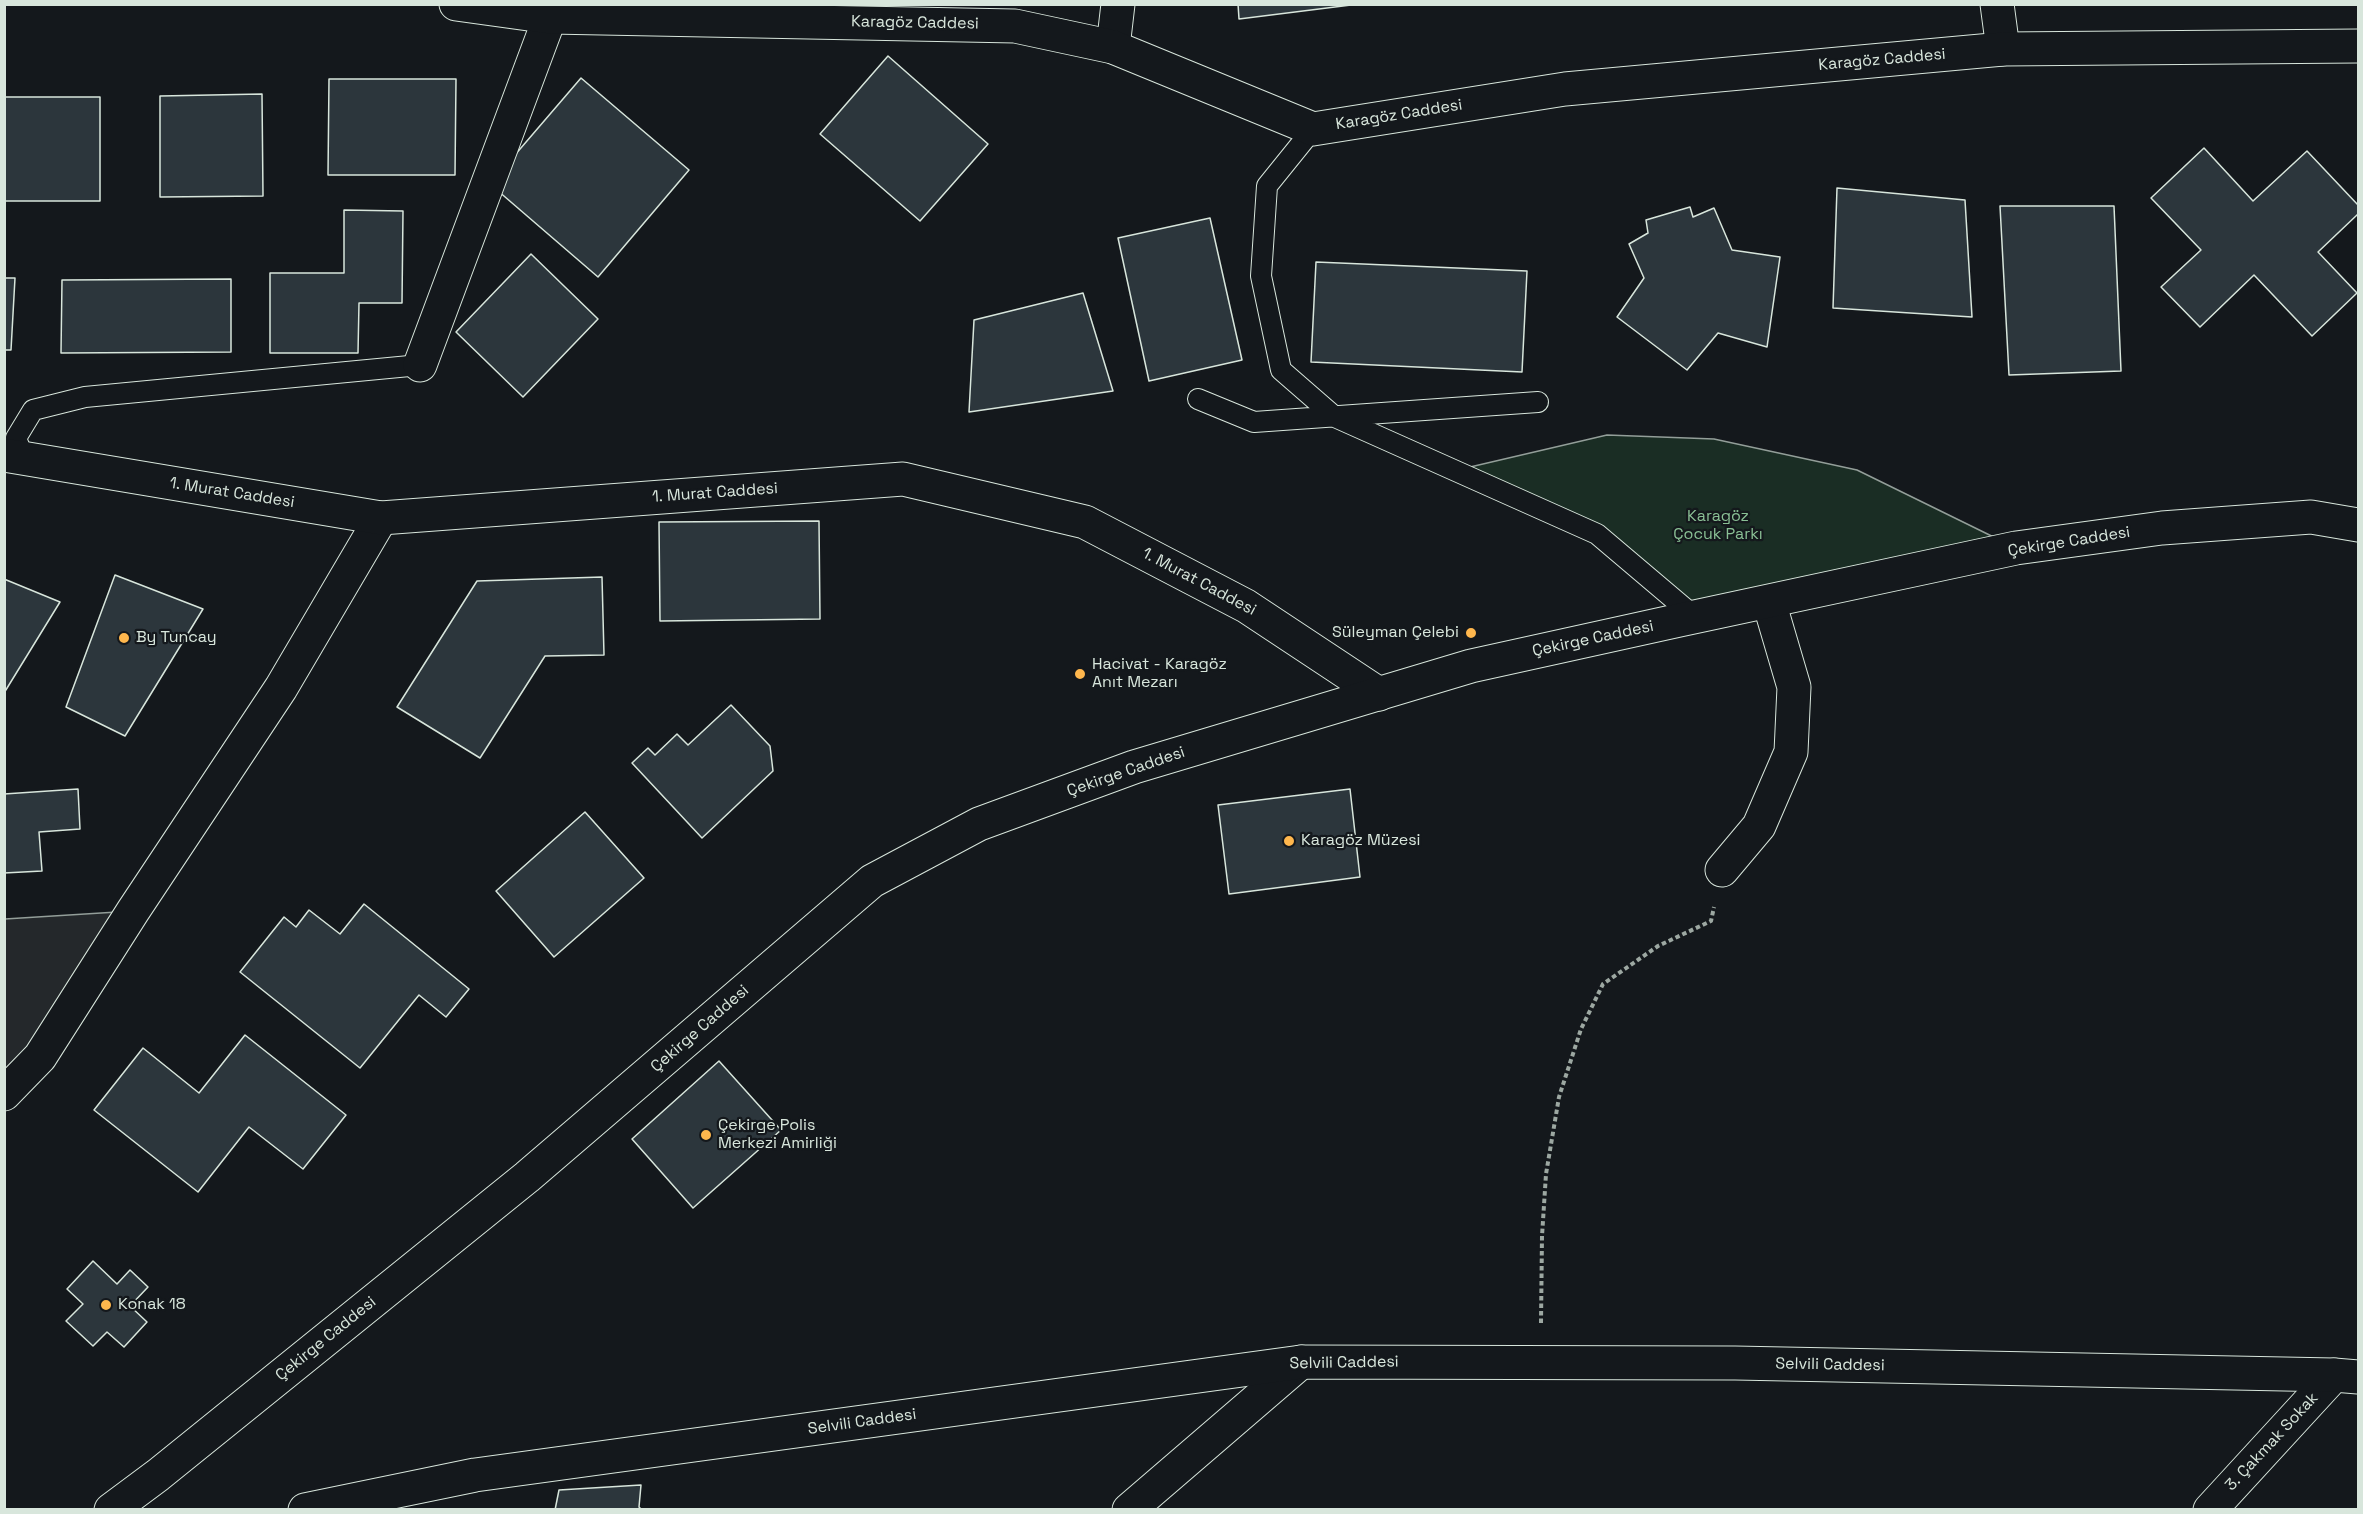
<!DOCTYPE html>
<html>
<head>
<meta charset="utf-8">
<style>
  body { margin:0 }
  #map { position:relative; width:2363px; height:1514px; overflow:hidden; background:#14181c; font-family:"Space Grotesk",sans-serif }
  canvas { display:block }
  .frame { position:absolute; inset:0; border:6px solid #d8e6dc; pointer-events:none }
</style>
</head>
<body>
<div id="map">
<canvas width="2363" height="1514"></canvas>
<div class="frame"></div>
</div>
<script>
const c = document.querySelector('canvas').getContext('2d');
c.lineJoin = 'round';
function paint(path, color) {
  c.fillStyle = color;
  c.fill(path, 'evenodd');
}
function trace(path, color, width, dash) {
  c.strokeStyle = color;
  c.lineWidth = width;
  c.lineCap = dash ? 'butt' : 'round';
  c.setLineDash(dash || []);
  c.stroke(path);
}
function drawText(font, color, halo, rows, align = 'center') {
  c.font = font + ' "Space Grotesk",sans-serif';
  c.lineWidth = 4.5;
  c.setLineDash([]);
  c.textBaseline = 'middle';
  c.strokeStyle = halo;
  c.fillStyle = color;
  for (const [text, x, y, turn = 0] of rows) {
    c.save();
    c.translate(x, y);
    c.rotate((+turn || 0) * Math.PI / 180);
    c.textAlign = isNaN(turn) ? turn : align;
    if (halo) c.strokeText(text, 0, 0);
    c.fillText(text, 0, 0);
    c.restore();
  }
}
const green = new Path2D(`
  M1607,435l107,4 143,31 159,78 -321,69 -98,-83 -144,-63z`);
paint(green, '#1a2d24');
trace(green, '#939e99', 1.5);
const parking = new Path2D(`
  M133,911l-128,183v-175z`);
paint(parking, '#24282b');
trace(parking, '#939e99', 1.5);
const building = new Path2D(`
  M1238,4h121l-120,15z
  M888,56l100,88 -68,77 -100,-87z
  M581,78l108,92 -91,107 -108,-93z
  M329,79h127l-1,96h-127z
  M262,94l1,102 -103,1v-101z
  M4,97h96v104h-96z
  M2204,148l49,53 54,-50 51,54v9l-40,38 39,41 -45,43 -58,-61 -54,52 -39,-40 40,-37 -50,-52z
  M1837,188l128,12 7,117 -139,-9z
  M2000,206h114l7,165 -112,4z
  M1690,207l3,10 21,-9 18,42 48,7 -13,90 -49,-14 -31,37 -70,-53 27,-39 -15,-34 19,-11 -2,-13z
  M344,210l59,1 -1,92h-43l-1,50h-88v-80h74z
  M1210,218l32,142 -93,21 -31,-143z
  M531,254l67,65 -75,78 -67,-65z
  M1316,262l211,9 -5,101 -211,-10z
  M4,278h11l-4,72h-7z
  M231,279v73l-170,1 1,-73z
  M1083,293l30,98 -144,21 5,-92z
  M819,521l1,98 -160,2 -1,-99z
  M115,575l88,34 -78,127 -59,-29z
  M602,577l2,78 -59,1 -65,102 -83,-51 80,-126z
  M4,579l56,23 -56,91z
  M731,705l39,41 3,25 -71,67 -70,-75 16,-15 7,7 22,-21 11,11z
  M78,789l2,40 -41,3 3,39 -38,2v-79z
  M1350,789l10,88 -131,17 -11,-89z
  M585,812l59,66 -90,79 -58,-66z
  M364,904l105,85 -23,28 -27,-22 -59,73 -120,-96 44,-55 12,10 13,-17 31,24z
  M245,1035l101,80 -43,54 -54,-42 -51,65 -104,-82 49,-62 56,45z
  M719,1061l62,69 -88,78 -61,-69z
  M93,1261l24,23 13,-14 18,17 -18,19 17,16 -23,25 -17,-15 -14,14 -27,-25 17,-17 -16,-15z
  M641,1485l-2,22 3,3h-87l4,-20z`);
paint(building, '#2c363c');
trace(building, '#d8e6dc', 1.5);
const service = new Path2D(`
  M1313,129l-46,57 -6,90 20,94 54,47 262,117 98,83
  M1198,399l56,23 284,-20
  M24,459l-8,-21 17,-28 52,-13 335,-32`);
const minor = new Path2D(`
  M1997,4l6,45
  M1113,47l5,-43
  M420,365l130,-348
  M1722,870l37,-44 32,-74 3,-65 -25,-85
  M4,1094l36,-37 93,-146 148,-223 100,-170
  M1129,1510l172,-148
  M2210,1510l124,-135`);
const tertiary = new Path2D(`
  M456,4l94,13 465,9 98,21 200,82 252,-40 438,-40 355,-3
  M4,455l377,63 522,-39 182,43 161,84 133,88
  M305,1510l170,-35 826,-113 434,1 599,12 24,2`);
const secondary = new Path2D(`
  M111,1510l47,-35 369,-298 345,-296 107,-57 155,-57 337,-101 209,-46 336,-72 146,-20 149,-11 47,8`);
trace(service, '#d8e6dc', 22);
trace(minor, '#d8e6dc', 35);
trace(tertiary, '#d8e6dc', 35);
trace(secondary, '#d8e6dc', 35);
trace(new Path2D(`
  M1541,1323l1,-87 4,-62 13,-77 22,-68 22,-45 55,-38 53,-25 3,-14`), '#9da8a2', 4, [4.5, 3]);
trace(service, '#14181c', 20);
trace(minor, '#14181c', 33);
trace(tertiary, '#14181c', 33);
trace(secondary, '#14181c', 33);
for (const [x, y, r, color] of [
  [1471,633,6,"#ffb74d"],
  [124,638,6,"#ffb74d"],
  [1080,674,6,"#ffb74d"],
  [1289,841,6,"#ffb74d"],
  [706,1135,6,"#ffb74d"],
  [106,1305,6,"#ffb74d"]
]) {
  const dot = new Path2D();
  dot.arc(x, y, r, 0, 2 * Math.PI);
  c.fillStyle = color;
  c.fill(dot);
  trace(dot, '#14181c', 2);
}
drawText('16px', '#d8e6dc', '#14181c', [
  ["Karagöz Caddesi",915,23,1],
  ["Karagöz Caddesi",1882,60,-5],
  ["Karagöz Caddesi",1399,115,-9],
  ["1. Murat Caddesi",232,493,9],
  ["1. Murat Caddesi",715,493,-4],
  ["Çekirge Caddesi",2069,542,-9],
  ["1. Murat Caddesi",1199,582,28],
  ["Çekirge Caddesi",1593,639,-12],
  ["Çekirge Caddesi",1126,772,-19],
  ["Çekirge Caddesi",700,1029,-41],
  ["Çekirge Caddesi",326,1339,-39],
  ["Selvili Caddesi",1344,1363,-1],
  ["Selvili Caddesi",1830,1365,1],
  ["Selvili Caddesi",862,1422,-8],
  ["3. Çakmak Sokak",2272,1442,-47]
]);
drawText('16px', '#8ac095', '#14181c', [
  ["Karagöz",1718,517],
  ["Çocuk Parkı",1718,535]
]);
drawText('16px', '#d8e6dc', '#14181c', [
  ["Süleyman Çelebi",1459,633,"right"],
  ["By Tuncay",136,638],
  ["Hacivat - Karagöz",1092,665],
  ["Anıt Mezarı",1092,683],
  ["Karagöz Müzesi",1301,841],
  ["Çekirge Polis",718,1126],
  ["Merkezi Amirliği",718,1144],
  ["Konak 18",118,1305]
], 'left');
</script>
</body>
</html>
